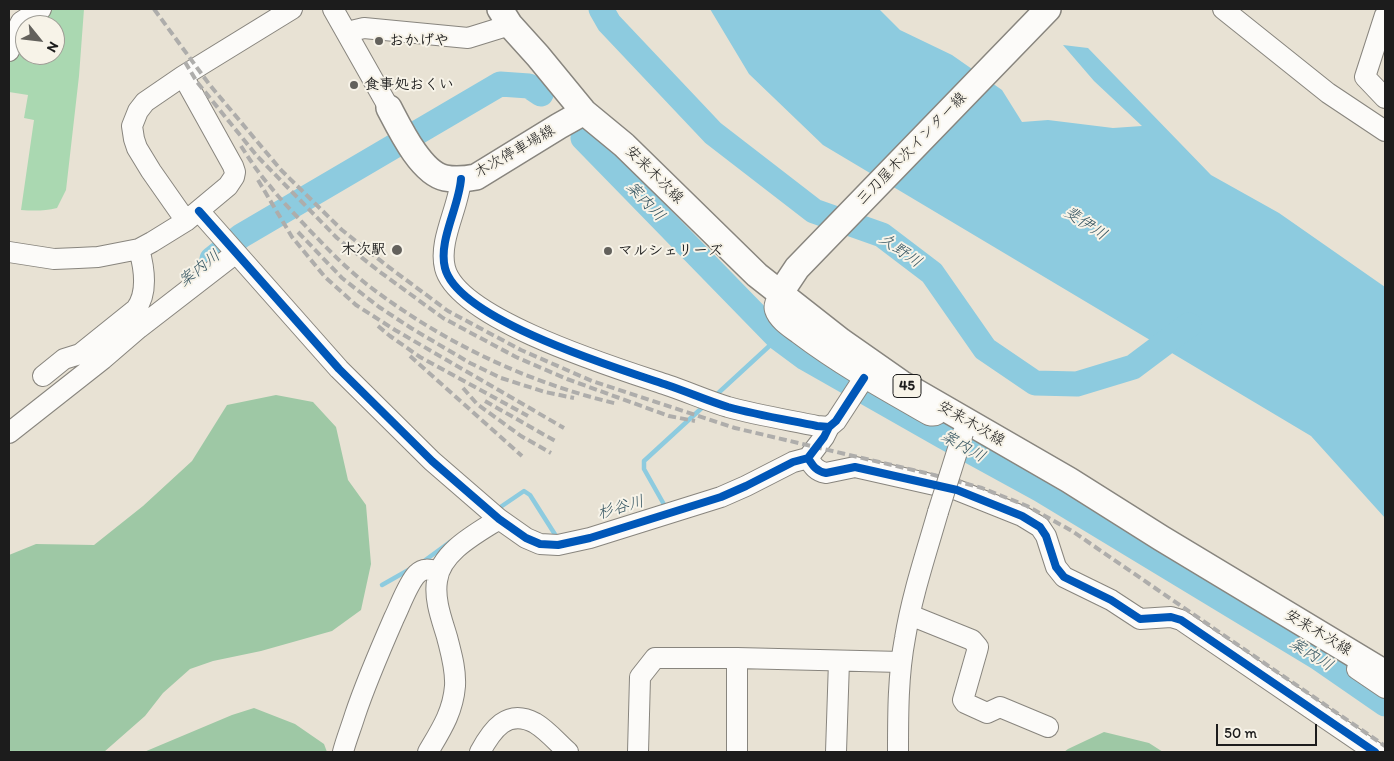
<!DOCTYPE html>
<html>
<head>
<meta charset="utf-8">
<style>
  body { margin:0 }
  #map { position:relative; width:1394px; height:761px; overflow:hidden; background:#e8e2d4; font-family:Itim,sans-serif }
  canvas { display:block }
  .frame { position:absolute; inset:0; border:10px solid #1c1c1c; pointer-events:none }
  .north { position:absolute; left:15px; top:15px; width:50px; height:50px; box-sizing:border-box; background:#f7f3e8; border:1px solid #9f9d96; border-radius:50%; rotate:119deg; font-size:14px; font-weight:700; line-height:20px; text-align:center; color:#1c1c1c }
  .north::after { content:''; display:block; margin:auto; width:18px; height:22px; background:#63615c; clip-path:polygon(50% 0,100% 100%,50% 72%,0 100%) }
  .scale { position:absolute; left:1216px; top:724px; width:101px; height:22px; box-sizing:border-box; border:2px solid #1c1c1c; border-top:0; padding-left:6px; font-size:15px; line-height:18px; white-space:nowrap; color:#1c1c1c; -webkit-text-stroke:4px #f7f3e8; paint-order:stroke }
</style>
</head>
<body>
<div id="map">
<canvas width="1394" height="761"></canvas>
<div class="frame"></div>
<div class="north">N</div>
<div class="scale">50 m</div>
</div>
<script>
const c = document.querySelector('canvas').getContext('2d');
c.lineJoin = 'round';
function paint(path, color) {
  c.fillStyle = color;
  c.fill(path, 'evenodd');
}
function trace(path, color, width, dash) {
  c.strokeStyle = color;
  c.lineWidth = width;
  c.lineCap = dash ? 'butt' : 'round';
  c.setLineDash(dash || []);
  c.stroke(path);
}
function drawText(font, color, halo, rows, align = 'center') {
  c.font = font + ' Itim,"Klee One",sans-serif';
  c.lineWidth = 4;
  c.setLineDash([]);
  c.textBaseline = 'middle';
  c.strokeStyle = halo;
  c.fillStyle = color;
  for (const [text, x, y, turn = 0] of rows) {
    c.save();
    c.translate(x, y);
    c.rotate((+turn || 0) * Math.PI / 180);
    c.textAlign = isNaN(turn) ? turn : align;
    if (halo) c.strokeText(text, 0, 0);
    c.fillText(text, 0, 0);
    c.restore();
  }
}
paint(new Path2D(`
  M46,9h38l-5,67 -13,114 -9,18c-12,3 -23,3 -36,2l13,-90 -10,-2 4,-23 -19,-3c0,-22 0,-47 14,-66 6,-7 16,-12 23,-17zM25,25h30v30h-30z`), '#aad8b1');
paint(new Path2D(`
  M276,395l37,7 23,25 12,53 18,25 5,59 -10,46 -29,21 -71,20 -48,10 -23,8 -27,24 -18,23 -41,36h-95v-197l27,-11 58,1 49,-39 49,-45 35,-56z
  M254,708l41,16 29,20 3,8h-183l88,-37z
  M1104,732l45,11 14,9h-99l4,-3z`), '#9ec8a5');
paint(new Path2D(`
  M710,9h169l21,21 52,25 50,35 20,32 26,-2 65,8 29,-2 -48,-45 -31,-36 25,3 123,127 68,38 106,74v231l-74,-82 -488,-291 -74,-71z`), '#8dcbdf');
trace(new Path2D(`
  M715,396l63,-58
  M499,508l25,-17 6,4 26,41 2,1
  M664,509l2,-1 -22,-39v-8l61,-56
  M420,564l30,-22
  M382,585l30,-17`), '#8dcbdf', 4.5);
trace(new Path2D(`
  M601,9l8,14 104,110 101,78 68,24 50,38 53,76 50,34 42,1 56,-17 56,-42
  M583,138l195,200 27,20 139,79 97,53 276,167 68,47
  M212,259l29,-23 259,-152 29,2 12,8`), '#8dcbdf', 25);
const minor = new Path2D(`
  M333,9l56,99
  M1223,9l105,84 57,38
  M1385,15l-20,62 20,21
  M347,32l17,-4 104,10 42,-13
  M9,51l4,-13 8,-16 20,-13
  M461,179c-2,28 -23,62 -16,89 13,52 174,101 222,117 21,7 41,16 61,22 29,8 60,13 89,19l12,1 7,-6 28,-43
  M199,211l140,158 93,92 67,58 27,19 14,6 18,1 32,-7 131,-41 25,-11 47,-24 15,-4 16,-21 5,-10
  M186,221l-35,-50 -14,-23 -3,-9 -2,-13 6,-15 7,-9 38,-26 109,-67
  M9,252l45,7 24,-1 20,-1 41,-8 13,-7 34,-21 42,-35 6,-9 1,-5 -2,-6 -50,-90
  M781,292c-3,6 -8,12 -6,18 3,10 16,18 24,24 41,31 86,56 130,81 8,2 9,-1 13,-8
  M43,376l21,-17 16,-5 56,-45c12,-16 8,-42 3,-60
  M9,433l94,-74 36,-31 97,-75
  M808,458c5,8 8,13 18,15l29,-6 102,23 65,26 18,11 6,9 10,31 8,10 47,23 29,19 31,-2 10,3 194,132
  M910,615l62,25 6,7 -1,4 -14,49 2,3 22,10 13,-6 48,20
  M737,658v94
  M1357,669l28,19
  M343,752c3,-12 8,-24 12,-37 11,-33 25,-65 39,-97 6,-12 14,-35 23,-44 7,-7 14,-4 22,-2
  M428,752c13,-22 25,-40 27,-66 1,-17 -4,-33 -8,-49 -5,-17 -13,-37 -10,-56 3,-29 40,-48 62,-62
  M480,752c12,-22 27,-44 55,-29 12,7 23,20 33,29
  M638,752l2,-75 15,-19h82l164,4
  M836,752l3,-91
  M898,752c0,-38 0,-77 7,-114 7,-43 21,-84 33,-126`);
const major = new Path2D(`
  M500,9l10,16 28,31 46,56 40,33 133,130 84,66 60,42 168,97 92,58 224,135
  M389,108c11,21 32,65 56,70 10,2 21,1 31,-1l83,-51 25,-14
  M781,292l16,-24 251,-259`);
trace(minor, '#88857e', 22);
trace(major, '#88857e', 28);
trace(minor, '#fcfbf9', 20);
trace(major, '#fcfbf9', 25);
trace(new Path2D(`
  M154,9l55,75 72,86 61,60 44,35 62,46 73,39 71,31 143,47 195,46 52,14 45,18 45,25 313,215
  M185,62l12,20 60,74 80,82 43,34 63,46 73,39 51,22 102,37 26,5
  M241,146c9,14 18,28 29,40 9,12 20,23 30,34 22,23 44,47 69,66 73,56 159,97 249,118
  M258,180l34,57 33,40 31,28 39,25 169,98
  M298,232l44,46 37,29 32,21 59,35 31,15 44,14 29,6
  M378,326l12,10 30,21 108,59
  M410,356l112,100
  M463,388l14,16 44,32 30,17
  M485,401l72,41`), '#aeadab', 4, [8, 4]);
const minorBridge = new Path2D(`
  M938,512l25,-79`);
trace(minorBridge, '#88857e', 22, []);
trace(minorBridge, '#fcfbf9', 20);
trace(new Path2D(`
  M461,179c-2,28 -23,62 -16,89 13,52 174,101 222,117 21,7 41,16 61,22 29,8 60,13 89,19l12,1 7,-6 28,-43
  M199,211l140,158 93,92 67,58 27,19 14,6 18,1 32,-7 131,-41 25,-11 47,-24 15,-4 16,-21 5,-10
  M808,458c5,8 8,13 18,15l29,-6 102,23 65,26 18,11 6,9 10,31 8,10 47,23 29,19 31,-2 10,3 194,132`), '#0057b8', 8);
for (const [x, y, r, color] of [
  [379,41,5,"#63615c"],
  [354,85,5,"#63615c"],
  [397,250,6,"#63615c"],
  [608,251,5,"#63615c"]
]) {
  const dot = new Path2D();
  dot.arc(x, y, r, 0, 2 * Math.PI);
  c.fillStyle = color;
  c.fill(dot);
  trace(dot, '#f7f3e8', 2);
}
for (const [x, y, w] of [
  [907,386,28]
]) {
  const box = new Path2D();
  box.roundRect(x - w / 2, y - 11.5, w, 23, 4);
  c.fillStyle = '#f7f3e8';
  c.fill(box);
  trace(box, '#1c1c1c', 1);
}
drawText('bold 14px', '#1c1c1c', null, [
  ["45",907,386]
]);
drawText('bold 15px', '#1c1c1c', '#f7f3e8', [
  ["おかげや",389,41],
  ["食事処おくい",364,85],
  ["木次駅",386,250,"right"],
  ["マルシェリーズ",618,251]
], 'left');
drawText('15px', '#1c1c1c', '#f7f3e8', [
  ["三刀屋木次インター線",912,149,-46],
  ["木次停車場線",515,152,-30],
  ["安来木次線",654,175,45],
  ["安来木次線",971,424,30],
  ["安来木次線",1318,633,31]
]);
drawText('italic 16px', '#365662', '#f7f3e8', [
  ["案内川",645,202,46],
  ["斐伊川",1085,224,33],
  ["久野川",900,251,35],
  ["案内川",200,269,-39],
  ["案内川",963,447,29],
  ["杉谷川",621,508,-16],
  ["案内川",1311,655,32]
]);
</script>
</body>
</html>
